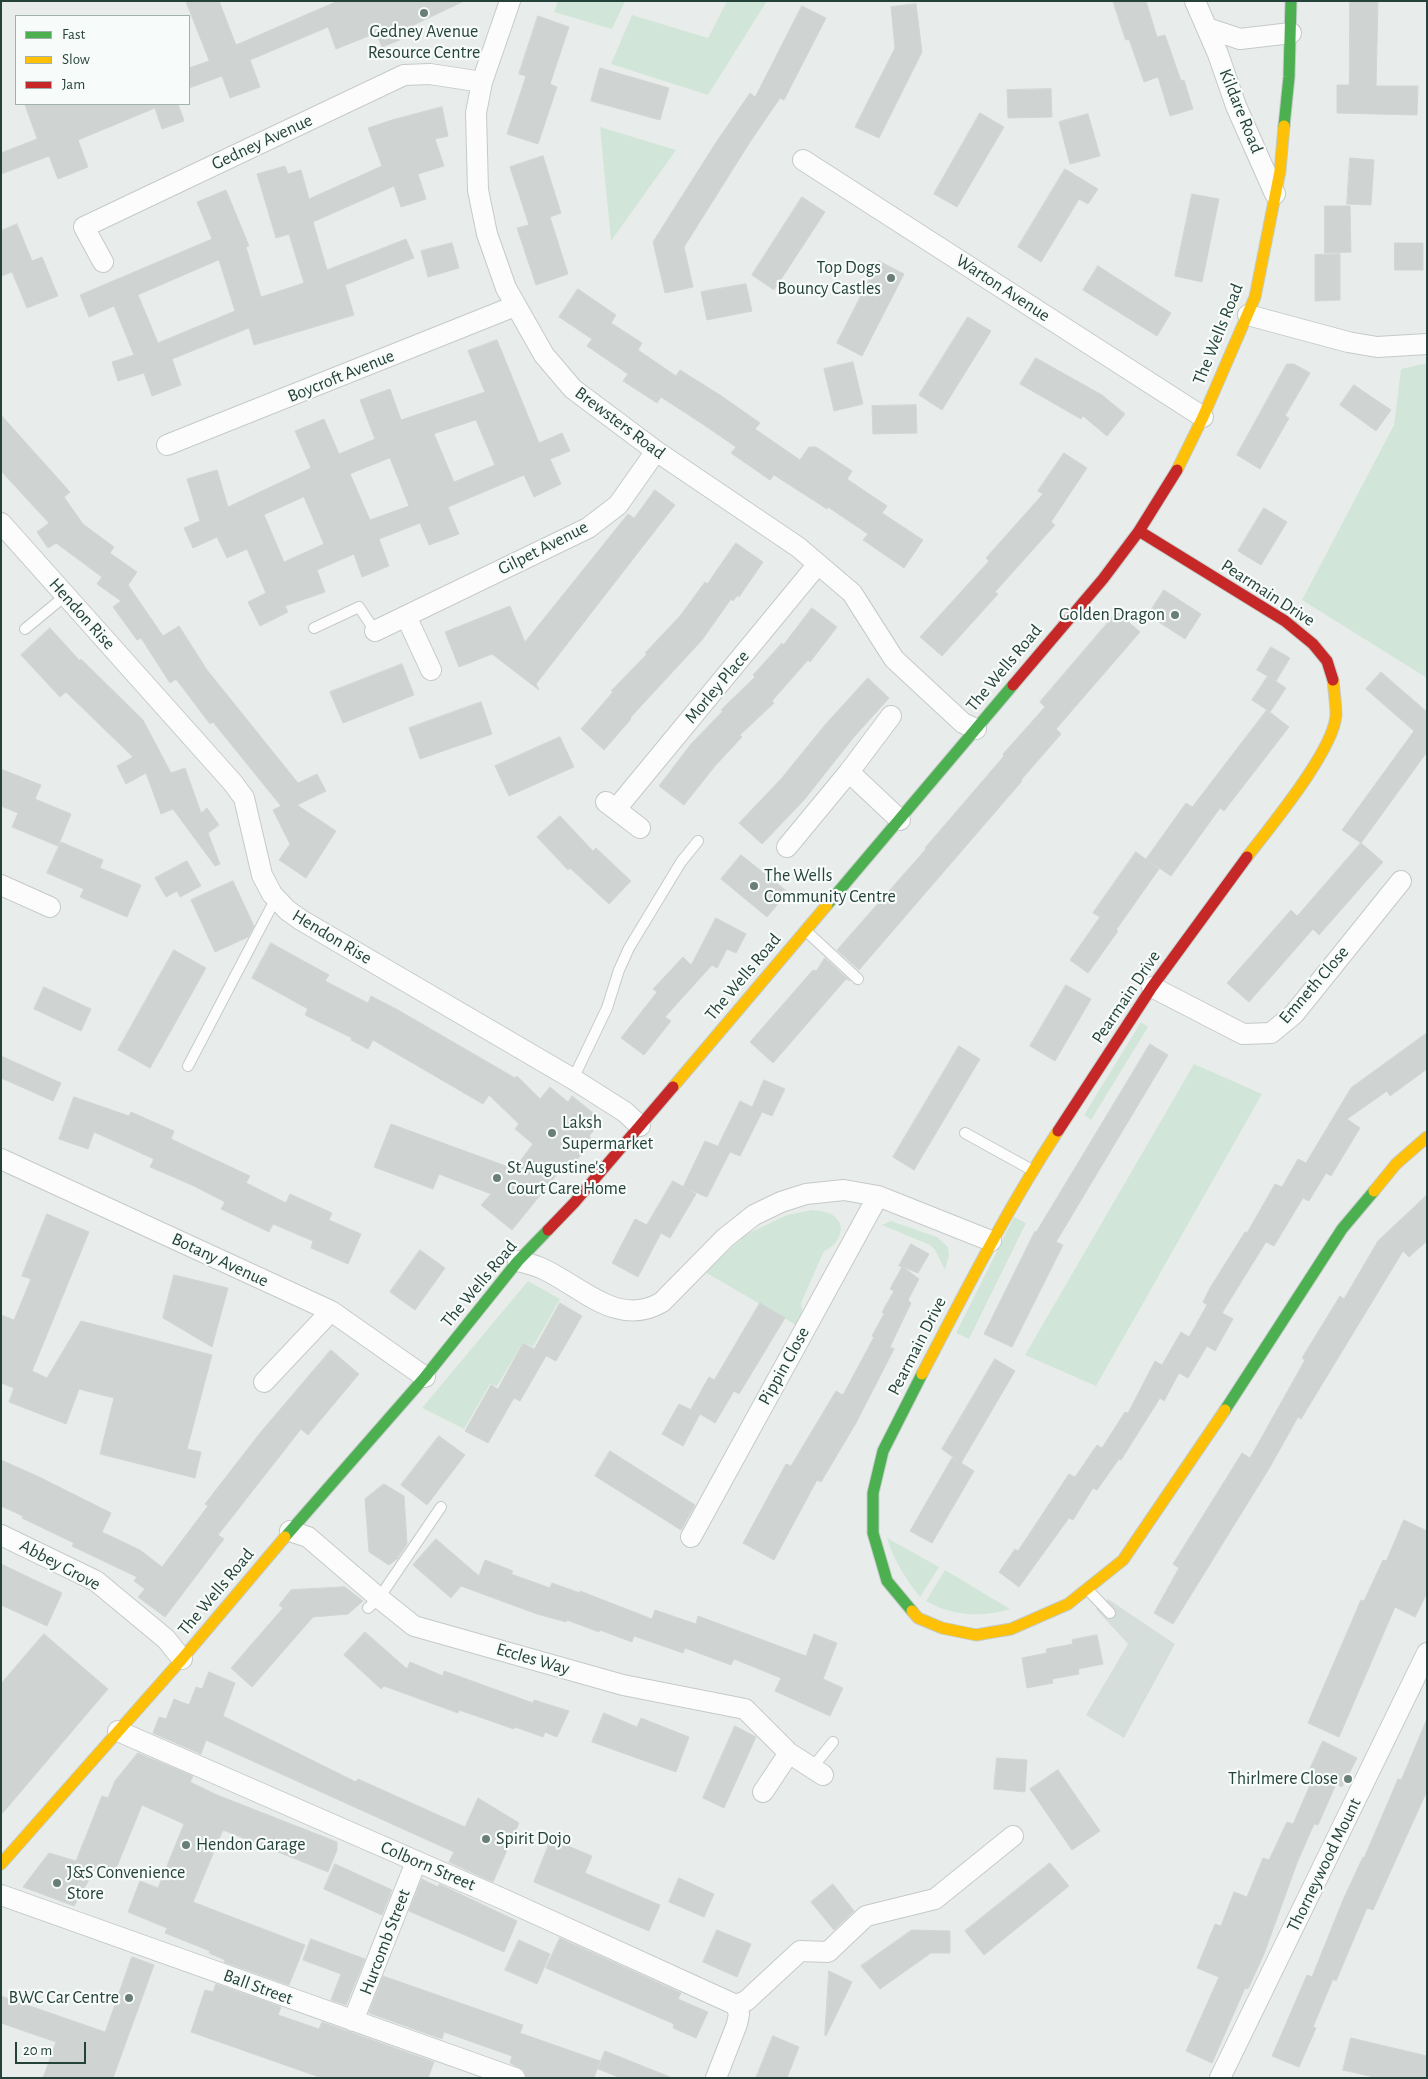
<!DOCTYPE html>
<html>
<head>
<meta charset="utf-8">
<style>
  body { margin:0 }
  #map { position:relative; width:1428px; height:2079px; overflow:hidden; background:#e8edeb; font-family:"Alegreya Sans",sans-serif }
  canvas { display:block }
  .frame { position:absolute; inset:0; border:2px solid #24423a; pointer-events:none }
  .legend { position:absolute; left:15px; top:15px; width:175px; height:90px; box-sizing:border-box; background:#f7fbf9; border:1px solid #a3b1ad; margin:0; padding:6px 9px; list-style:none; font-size:15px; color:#24423a }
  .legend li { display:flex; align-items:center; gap:10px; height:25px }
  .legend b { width:25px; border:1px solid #a3b1ad }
  .scale { position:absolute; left:15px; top:2042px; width:71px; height:22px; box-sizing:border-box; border:2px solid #24423a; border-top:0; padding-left:6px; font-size:15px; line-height:18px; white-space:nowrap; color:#24423a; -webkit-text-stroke:4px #f7fbf9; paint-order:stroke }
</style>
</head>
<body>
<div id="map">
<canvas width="1428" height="2079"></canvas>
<div class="frame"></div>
<ul class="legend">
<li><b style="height:6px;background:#4caf50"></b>Fast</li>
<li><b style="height:6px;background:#ffc107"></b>Slow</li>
<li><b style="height:6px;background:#c62828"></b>Jam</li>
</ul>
<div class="scale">20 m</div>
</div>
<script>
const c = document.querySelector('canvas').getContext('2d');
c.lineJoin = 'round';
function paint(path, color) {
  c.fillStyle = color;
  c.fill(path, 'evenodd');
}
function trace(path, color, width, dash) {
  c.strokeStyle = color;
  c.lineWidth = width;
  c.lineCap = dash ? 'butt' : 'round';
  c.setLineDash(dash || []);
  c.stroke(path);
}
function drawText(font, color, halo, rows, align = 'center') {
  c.font = font + ' "Alegreya Sans",sans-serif';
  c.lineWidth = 4.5;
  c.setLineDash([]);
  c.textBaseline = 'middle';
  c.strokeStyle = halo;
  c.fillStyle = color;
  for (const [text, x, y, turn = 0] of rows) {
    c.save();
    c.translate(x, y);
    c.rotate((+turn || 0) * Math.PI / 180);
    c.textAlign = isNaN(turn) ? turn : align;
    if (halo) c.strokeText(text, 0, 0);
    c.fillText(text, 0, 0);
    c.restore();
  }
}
paint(new Path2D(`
  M1108,1599l67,45 -51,94 -38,-23 42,-71 -32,-35z`), '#d6dedb');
paint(new Path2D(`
  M558,1h67l-13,28 -58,-17z
  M727,1h40l-59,94 -97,-31 21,-49 76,23z
  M600,127l76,23 -65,91z
  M1427,363v315l-125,-78 92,-175 7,-56z
  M1141,1022l7,5 -57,93 -7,-5z
  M1194,1064l68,30 -166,292 -71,-31z
  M812,1210c8,1 17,1 23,7 13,11 2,29 -11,34l-23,52 2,10 -7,12 -91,-53 42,-38 40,-19z
  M1014,1217l12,6 -57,116 -13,-6z
  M891,1221l46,16 11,10 1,8 -4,15 -10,-20 -5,-5 -48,-20z
  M528,1281l32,18 -27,48 -10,-5 -26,44 -7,-2 -26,45 -42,-21z
  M887,1538l52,29 -19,30c-15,-19 -26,-36 -33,-59z
  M945,1570l65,39c-28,9 -58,7 -84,-8z`), '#d1e6d8');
const building = new Path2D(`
  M186,1h33l17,44 102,-44h126l-67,32 3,7 -18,7 -6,-14 -40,16 -8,-22 -78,33 10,27 -30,11 -8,-22 -33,12v-20l20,-7z
  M1113,1h33l11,36 8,-2 16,46 3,-1 9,29 -23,7 -12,-39 -14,5 -15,-43 -3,1z
  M1350,1h28l-2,85h42l-1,29 -80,-2v-28h12z
  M916,4l6,48 -43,86 -24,-11 40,-79 -4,-41z
  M802,6l24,12 -42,82 -4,-2 -30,44 -66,105 9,40 -28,6 -12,-51 62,-98 35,-51 5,4z
  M538,16l31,11 -19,57 7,3 -19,57 -31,-10 19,-58 -7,-2z
  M600,68l69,20 -9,32 -69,-19z
  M1051,89l1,28 -44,1 -1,-28z
  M25,104h153l6,17 -22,8 -7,-21 -77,32 10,27 -30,12 -9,-23 -48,18v-21l36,-14z
  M442,107l6,29 -13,3 9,27 -26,8 8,25 -25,8 -7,-21 -81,36 14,48 79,-31 8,19 -69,27 9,30 -100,30 -5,-17 -77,31 9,26 -29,11 -8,-23 -26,8 -6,-19 22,-7 -20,-49 -25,11 -9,-22 132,-56 -15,-37 29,-12 23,56 -3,1 15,50 43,-14 -15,-49 -13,4 -19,-64 28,-8 3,8 13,-4 8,29 73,-33 -14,-38 24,-8zM219,260l16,51 -77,32 -20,-48z
  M980,113l24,14 -47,80 -23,-13z
  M1088,114l12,42 -30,8 -11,-42z
  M543,156l18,57 -11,4 18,57 -32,11 -19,-57 12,-3 -19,-58z
  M1350,158l24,2 -3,45 -24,-1z
  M1065,169l33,20 -10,15 -9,-5 -38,63 -23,-15z
  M1192,194l27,5 -17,83 -27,-6z
  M802,197l23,15 -51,78 -22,-15z
  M1325,206h25l1,46 -26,1z
  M17,224l15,37 10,-4 16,39 -31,12 -15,-36 -11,4v-45z
  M452,243l7,25 -31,9 -7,-26z
  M1395,243h28v27h-28z
  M1340,254v46l-25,1v-46z
  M879,261l25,13 -42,82 -25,-13z
  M1098,266l73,47 -14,23 -74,-46z
  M746,284l6,27 -45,9 -6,-28z
  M578,289l38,26 -5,8 31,20 -4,7 38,26 4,-6 40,25 40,28 -5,6 45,31 9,-13h7l36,24 -5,8 40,27 -5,7 41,27 -19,28 -41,-28 5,-6 -40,-27 -1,2 -53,-34 -4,5 -39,-27 5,-6 -32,-22 -43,-28 -4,6 -34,-22 5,-7 -41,-28 5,-7 -33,-22z
  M968,317l23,14 -49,79 -23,-15z
  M497,340l42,103 23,-10 8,18 -20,8 11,25 -27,13 -10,-22 -76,32 11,27 -30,11 -9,-22 -41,16 10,27 -27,11 -8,-23 -37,16 8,22 -40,14 3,6 -28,14 -12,-24 18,-9 -19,-44 -20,9 -10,-21 -24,11 -9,-20 16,-7 -13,-42 30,-9 11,37 83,-39 -16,-37 29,-12 15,35 36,-15 -15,-39 30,-11 11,31 84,-28 -17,-41zM476,420l19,45 -41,17 -20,-48zM390,458l19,48 -39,14 -20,-46zM304,497l20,47 -40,18 -20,-47z
  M1036,358l66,37 23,19 -18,22 -24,-20 -2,3 -61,-35z
  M853,362l10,42 -29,7 -10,-42z
  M1287,364h7l16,9 -25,43 4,2 -29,51 -23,-14z
  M1354,385l37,25 -15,21 -36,-26z
  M916,405l1,28 -44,1 -1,-28z
  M1,415l69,77 -6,5 19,27 31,23 -4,6 27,19 -9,13 35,51 16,-10 28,44 91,113 19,-9 9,17 -29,14 39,26 -30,47 -27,-18 11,-16 -17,-34 8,-4 -68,-84 -3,2 -34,-45 -6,4 -29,-45 -4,2 -24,-33 8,-6 -24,-17 5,-7 -46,-34 -8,5 -11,-16 12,-9 -48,-52z
  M1064,453l23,15 -36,54 4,3 -60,67 3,2 -56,62 -22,-19 69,-76 -3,-3 57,-64 -5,-3z
  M655,490l20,15 -139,179 3,6 -47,-36 -33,13 -14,-35 65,-26 15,36 103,-128 6,4z
  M1264,508l23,14 -26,43 -23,-14z
  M736,543l27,19 -24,35 -1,-2 -5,6 -2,-2 -29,41 -72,78 1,1 -27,31 -23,-21 32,-37 -2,-1 36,-37 -2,-1 35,-37 25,-34 2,2z
  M1164,590l37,24 -16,25 -37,-24z
  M812,608l25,19 -27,35 -2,-2 -36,41 2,2 -34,32 2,2 -27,29 -31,39 -25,-19 32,-42 32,-33 -2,-1 34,-33 -2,-2 29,-32 1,2z
  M1117,612l23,20 -84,97 5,5 -40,46 1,1 -163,189 -22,-20 89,-101 -1,-1 79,-92 -1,-2 42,-47 -5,-5z
  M50,628l30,33 1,-2 62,61 28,53 14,-5 16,45 6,-5 12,17 -11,8 12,31 -5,2 -42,-57 -12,5 -15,-41 -20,11 -9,-18 16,-9 -67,-65 -6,5 -39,-42z
  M1271,647l19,11 -14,23 -19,-11z
  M402,664l12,31 -71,28 -13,-31z
  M1381,672l46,40v40l-66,91 -19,-13 72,-99 -48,-42z
  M1268,676l18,12 -16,24 -18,-12z
  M868,678l21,20 -35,39 -50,63 -42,44 -23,-21 42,-44 44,-54z
  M481,702l11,32 -72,25 -11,-31z
  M1267,710l22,17 -65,84 -4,-3 -49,68 -25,-17 40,-56 6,4z
  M560,737l14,30 -65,29 -14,-30z
  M1,769l40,16 -6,14 36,15 -13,32 -46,-19 6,-14 -17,-7z
  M560,816l33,35 3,-3 35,33 -22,23 -39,-36 -2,2 -31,-33z
  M61,842l42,18 -3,8 41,17 -14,32 -47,-20 4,-8 -37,-16z
  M1361,843l22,19 -64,73 -6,-6 -64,73 -22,-19 64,-73 6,6z
  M1136,852l23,17 -43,61 2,1 -30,42 -18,-13 30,-43 -7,-4z
  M741,855l47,37 -21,25 -46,-38z
  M187,861l14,25 -21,11 -3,-6 -11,6 -11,-19z
  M233,881l21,45 -6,11 -33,15 -24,-52z
  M716,918l30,16 -10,19 -9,-4 -10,19 -5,-3 -47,52 6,4 -27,34 -23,-17 36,-46 -4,-3 30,-32 8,8z
  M271,943l58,32 -4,6 43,22 3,-7 27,14 117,68 2,-2 23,23 10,-12 18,15 4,-6 30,24 -13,16 4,4 -25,31 -5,-4 -51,63 -31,-25 10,-11 -52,-20 -6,15 -59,-22 17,-43 123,45 19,-25 -18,-15 4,-5 -30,-29 -6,9 -110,-64 -5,9 -17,-9 1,-2 -47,-23 3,-6 -56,-31z
  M174,950l32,18 -56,100 -32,-18z
  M825,958l25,23 -4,-2 -73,84 -23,-21 63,-72 3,1z
  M1066,985l25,14 -36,62 -25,-15z
  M44,987l47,22 -10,22 -47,-22z
  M1427,1033v36l-37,27 -3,-5 -40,28 13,9 -29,48 -5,-3 -17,28 -6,-3 -29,48 -8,-4 -44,71 11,6 -18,32 -8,-5 -19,32 -9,-5 -15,28 -4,-3 -39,62 -2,-1 -22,31 -4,-2 -20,32 -4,-2 -50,69 -20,-15 16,-23 3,2 51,-77 6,3 22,-32 5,3 23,-36 3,1 27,-52 7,4 19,-33 8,5 18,-32 -4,-3 7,-14 35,-56 2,1 28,-49 7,3 16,-28 8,4 45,-75z
  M1150,1044l18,11 -112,187 7,3 -51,102 -28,-13 51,-103 1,1z
  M959,1046l21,13 -66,111 -21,-13z
  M1,1056l60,27 -8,18 -52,-23z
  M764,1080l21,9 -13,27 -10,-4 -22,44 -10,-4 -23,45 -24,-10 22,-46 15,6 -2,-1 22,-45 12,6z
  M74,1097l55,19 2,-4 43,19 -3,8 79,37 -4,7 40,20 4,-9 42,19 -3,7 32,14 -13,30 -37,-16 2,-7 -40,-17 -4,8 -48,-23 4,-7 -31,-16 -44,-19 4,-8 -60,-27 -6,17 -29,-10z
  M673,1181l23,13 -26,44 -9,-5 -23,44 -26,-14 23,-44 16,8 -4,-2z
  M1427,1195v46l-18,16 -6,-6 -102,168 -3,-2 -28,50 -97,157 -19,-11 25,-45 -6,-4 69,-111 8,5 55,-98 -3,-2 38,-62 4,3 34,-58z
  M47,1214l42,18 -57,139 15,7 34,-57 131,34 -25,94 14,3 -6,26 -95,-24 14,-56 -35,-9 -13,35 -57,-22 5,-14 -13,-5v-68l13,5 17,-41 -9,-3z
  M911,1244l18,10 -11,19 -15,-6 16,12 -11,21 3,3 -21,44 4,2 -38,74 -35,59 -4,-2 -43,80 -31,-17 43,-79 5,2 45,-75 7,4 31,-58 -2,-1 12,-22 -2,-2 12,-21 -4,-2 12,-22 -3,-1z
  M420,1250l25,18 -30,42 -25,-18z
  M174,1275l54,13 -16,59 -49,-29z
  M560,1303l22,13 -26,45 -19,-10 9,5 -26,45 -6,-3 -26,45 -23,-12 26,-46 7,4 25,-46 11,6z
  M760,1303l25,15 -46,76 -5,-3 -19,32 -15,-9 -17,32 -21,-12 17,-30 19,9 -7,-4 18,-32 5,3z
  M331,1350l28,24 -51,61 -7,-6 -83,106 6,4 -59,78 -27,-20 7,-8 -11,-8 3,-4 -65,-31 2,-3 -52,-25 1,-2 -22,-10v-46l36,16 74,37 -9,19 38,18 22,17 46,-61 -3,-2 55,-71z
  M995,1359l20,12 -54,92 13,8 -42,72 -22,-12 42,-73 6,3 -16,-12z
  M439,1436l26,19 -38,50 -26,-20z
  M610,1451l85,54 -14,25 -86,-54z
  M384,1484l20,12 3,48 -10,15 -8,6 -20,-13 -4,-53z
  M1404,1520l23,11v62l-12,24 -20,-10 -56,130 -31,-14 53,-123 3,1 19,-41 3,1z
  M436,1539l43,37 6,-16 28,11 -2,3 39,14 2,-5 28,10v-2l72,28 3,-9 41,14 2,-8 108,40 8,-22 23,9 -14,36 20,9 -13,28 -55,-25 6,-13 -47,-19 -3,6 -46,-17 -2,5 -49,-17 -2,6 -32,-12 -1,2 -32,-12 -1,2 -29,-8 -76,-28 -10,12 -38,-33z
  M1,1564l61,29 -15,33 -46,-21z
  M345,1587l18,14 -15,13 -35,3 -61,70 -21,-19 52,-60 -4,-3 12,-15z
  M365,1632l42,37 3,-7 33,14 1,-5 89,32 1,-3 35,11 -12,26 -12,-5 -2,5 -28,-10 -1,2 -55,-19 -1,3 -74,-27 -3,3 -37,-34z
  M44,1634l64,55 -107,126v-131z
  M1097,1635l6,29 -25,5 1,5 -27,5 1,4 -26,5 -5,-30 25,-5 -1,-4 27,-5 -1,-4z
  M209,1672l26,11 -12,33 133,66 2,-3 107,48 13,-29 41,25 -26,59 -44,-20 5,-10 -248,-112 -5,14 -48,-21 6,-16 7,2 8,-20 15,6 7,-18 6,2z
  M604,1713l33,14 4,-9 48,19 -13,35 -84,-30z
  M1427,1719v72l-54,119 -6,-2 -31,73 -3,-2 -20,48 3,1 -17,39 -27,-11 35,-81 5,2 31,-77 20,-43 1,1 34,-79 3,1z
  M735,1726l21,11 -32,71 -21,-10z
  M1323,1741l34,17 -15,29 -6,-3 -18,41 -4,-1 -17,39 -33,91 -16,35 -3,-1 -33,75 -26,-12 33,-74 -22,-9 18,-44 6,2 13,-34 13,5 16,-39 6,2 18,-38 6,2 22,-50 -6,-3z
  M138,1753l55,23 -3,6 27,13 120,47v8l-9,22 -105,-42 -30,72 112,43 -16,40 -65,-23 1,-2 -16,-7 1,-2 -45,-18 2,-5 -39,-16 12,-31 18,7 26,-64 -42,-19 -27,66 -17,-7 -24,42 -51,-19 26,-34 27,8 26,-65 6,2 7,-17z
  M997,1758l30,2 -2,32 -31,-3z
  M1058,1770l42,61 -28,19 -42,-61z
  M551,1839l41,17 -7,17 75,32 -11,26 -115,-49z
  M1050,1863l19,23 -85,69 -19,-24z
  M335,1864l57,26 -10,25 -58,-26z
  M679,1878l35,16 -10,23 -35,-15z
  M422,1879l16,8 1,-3 78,37 -13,31 -95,-41z
  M833,1884l21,27 -20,19 -23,-28z
  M717,1930l34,14 -14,33 -34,-15z
  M912,1930l38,1v22h-19l-51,36 -19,-23z
  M560,1938l121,55 -3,6 30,13 -12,26 -23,-10 1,-4 -128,-56z
  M311,1939l54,20 -19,46 -15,-5 10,-26 -38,-14z
  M519,1940l31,14 -13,30 -32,-14z
  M132,1957l22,8 -41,113h-70l13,-36 -55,-19v-27l104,36z
  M829,1971l23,11 -26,54 -1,-1z
  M383,1976l140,49 -3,8 80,28 -6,17h-67l-3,-8 -14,-7 2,-7 -68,-24 -2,7 -73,-26z
  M216,1984l65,23 -3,8 41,14 3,-7 112,40 -6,16h-106l-131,-46 14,-42 8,2z
  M773,2036l26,11 -12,31h-31z
  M1351,2038l76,18v22h-49l-35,-8z
  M605,2051l65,26v1h-49l-23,-9z`);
paint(building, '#cfd4d2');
trace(building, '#d1d6d4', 1);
const lane = new Path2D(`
  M314,628l45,-21 16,24
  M25,629l40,-33
  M806,931l52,48
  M188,1066l88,-168
  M573,1079l34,-71 12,-38 10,-22 52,-86 17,-21
  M965,1133l67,37
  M1088,1590l22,23
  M368,1608l11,-10 62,-91
  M812,1768l21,-26`);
const street = new Path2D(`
  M510,1l-28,81 -6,31 2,77 9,44 19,54 38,67 29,34 83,62 142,96 54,46 42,66 69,64 13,6
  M1195,1l23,53 18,52 39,88
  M1207,28l33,11 51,-6
  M803,160l400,257
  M103,262l-19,-35 320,-152 26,-1 52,8
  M1248,315l100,27 29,5 50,-3
  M167,445l348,-139
  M1,523l232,260 11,15 18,77 10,19 15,16 14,10 272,159 52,33 15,14
  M406,616l25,54
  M375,631l213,-103 30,-23 38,-54
  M849,772l51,48
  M606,802l34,26
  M616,809l202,-245
  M787,847l62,-75 42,-56
  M1,885l49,22
  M1152,987l91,47 28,-1 23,-19 107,-133
  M1,1159l330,152 94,66
  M518,1261c8,2 16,4 23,7 39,17 76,61 121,34l63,-64 29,-23 27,-13 25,-8 38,-4 34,6 113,45
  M264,1382l67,-71
  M290,1531l18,6 71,61 35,28 209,59 122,24 44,44 34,22
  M1,1535l95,46 70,58 16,20
  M691,1537l187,-341
  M118,1731l385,168 233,106
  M763,1792l26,-39
  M1,1895l514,183
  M736,2005l10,-4 54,-50 28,1 38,-36 69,-17 78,-63
  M353,2021l63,-159
  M716,2078l21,-54 2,-10 -3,-9
  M1220,2078l207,-425`);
const fast = new Path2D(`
  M1284,126l5,-49 2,-76
  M827,905l186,-220
  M1225,1410l117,-181 32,-38
  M285,1537l140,-160 93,-116 30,-31
  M912,1611l-25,-30 -14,-48v-40l10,-42 39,-77`);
const slow = new Path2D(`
  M1177,470l26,-53 52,-120 25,-126 4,-45
  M1247,857c23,-30 87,-107 89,-142 0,-11 -2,-24 -3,-35
  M673,1087l154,-182
  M1374,1191l22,-27 31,-27
  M922,1374c43,-82 85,-165 136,-243
  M912,1611l6,7 24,10 34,7 35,-6 57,-25 55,-44 102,-150
  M1,1864l181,-205 103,-122`);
const jam = new Path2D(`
  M1139,531l146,90 28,23 14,17 6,19
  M1013,685l90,-106 36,-48 38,-61
  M1058,1131l94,-144 95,-130
  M548,1230l26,-27 99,-116`);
trace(lane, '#c5cac8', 12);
trace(street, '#c5cac8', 22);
trace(fast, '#c3cbc8', 13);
trace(slow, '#c3cbc8', 13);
trace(jam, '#c3cbc8', 13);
trace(lane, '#fcfcfc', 10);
trace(street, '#fcfcfc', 20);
trace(fast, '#4caf50', 11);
trace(slow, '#ffc107', 11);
trace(jam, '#c62828', 11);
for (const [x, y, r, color] of [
  [424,13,5,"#697e78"],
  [891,278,5,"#697e78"],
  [1175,615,5,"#697e78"],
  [754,886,5,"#697e78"],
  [552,1133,5,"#697e78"],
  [497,1178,5,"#697e78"],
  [1348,1779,5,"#697e78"],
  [486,1839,5,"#697e78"],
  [186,1845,5,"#697e78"],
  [57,1883,5,"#697e78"],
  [129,1998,5,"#697e78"]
]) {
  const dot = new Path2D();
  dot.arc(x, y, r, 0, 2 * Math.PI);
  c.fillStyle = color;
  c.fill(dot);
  trace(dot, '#f7fbf9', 2);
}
drawText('18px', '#24423a', '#f7fbf9', [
  ["Gedney Avenue",424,32,"center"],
  ["Resource Centre",424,53,"center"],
  ["Top Dogs",881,268,"right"],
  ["Bouncy Castles",881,289,"right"],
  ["Golden Dragon",1165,615,"right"],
  ["The Wells",764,876],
  ["Community Centre",764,897],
  ["Laksh",562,1123],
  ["Supermarket",562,1144],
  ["St Augustine's",507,1168],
  ["Court Care Home",507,1189],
  ["Thirlmere Close",1338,1779,"right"],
  ["Spirit Dojo",496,1839],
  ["Hendon Garage",196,1845],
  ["J&S Convenience",67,1873],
  ["Store",67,1894],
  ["BWC Car Centre",119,1998,"right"]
], 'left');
drawText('18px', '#24423a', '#f7fbf9', [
  ["Kildare Road",1241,111,68],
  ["Gedney Avenue",262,142,-25],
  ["Warton Avenue",1003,288,33],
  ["The Wells Road",1218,334,-68],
  ["Boycroft Avenue",341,376,-22],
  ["Brewsters Road",620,423,37],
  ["Gilpet Avenue",543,548,-27],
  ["Pearmain Drive",1268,593,33],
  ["Hendon Rise",82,614,48],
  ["The Wells Road",1004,668,-50],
  ["Morley Place",717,687,-50],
  ["Hendon Rise",332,937,31],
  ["The Wells Road",743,977,-50],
  ["Emneth Close",1314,985,-49],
  ["Pearmain Drive",1126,997,-56],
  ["Botany Avenue",220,1260,25],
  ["The Wells Road",479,1284,-50],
  ["Pearmain Drive",917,1346,-63],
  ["Pippin Close",784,1366,-61],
  ["Abbey Grove",60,1565,28],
  ["The Wells Road",216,1592,-50],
  ["Eccles Way",533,1659,16],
  ["Thorneywood Mount",1324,1865,-64],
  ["Colborn Street",428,1866,23],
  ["Hurcomb Street",385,1942,-69],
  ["Ball Street",258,1987,20]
]);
</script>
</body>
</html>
